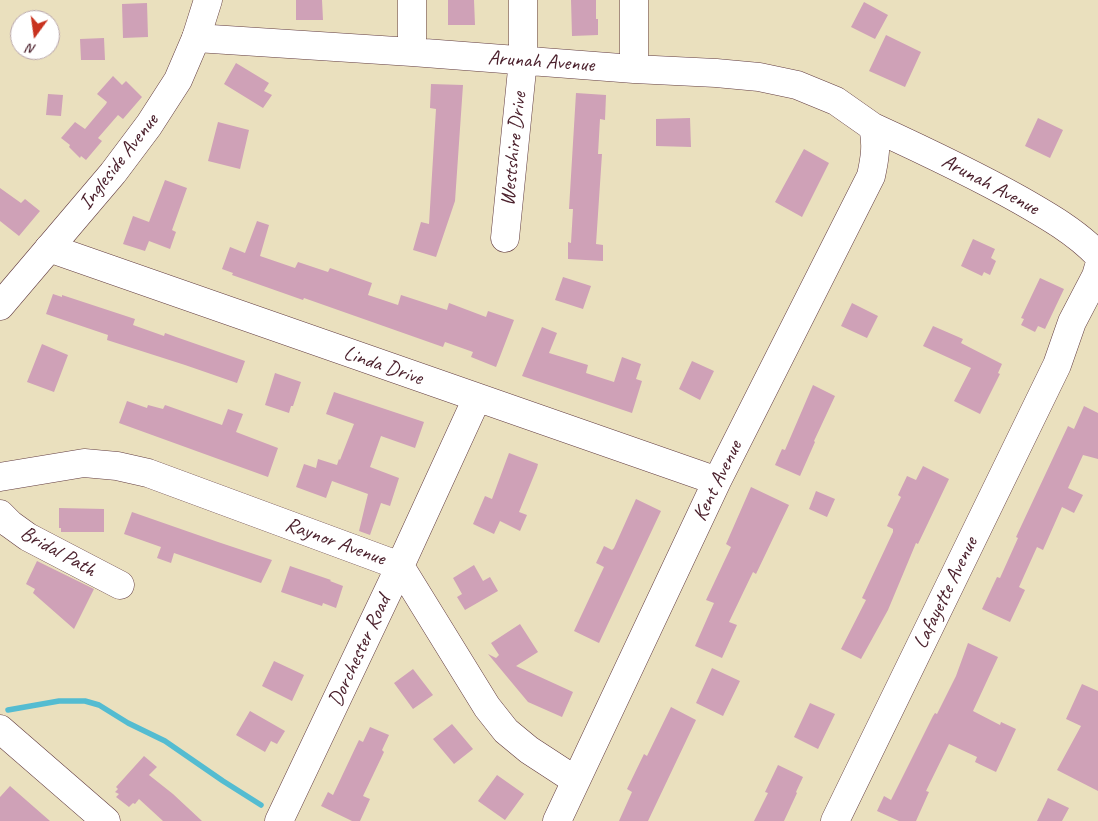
<!DOCTYPE html>
<html>
<head>
<meta charset="utf-8">
<style>
  body { margin:0 }
  #map { position:relative; width:1098px; height:821px; overflow:hidden; background:#eae0be; font-family:Caveat,sans-serif }
  canvas { display:block }
  .north { position:absolute; left:10px; top:10px; width:50px; height:50px; box-sizing:border-box; background:#fff; border:1px solid #b7a5aa; border-radius:50%; rotate:194deg; font-size:14px; font-weight:700; line-height:20px; text-align:center; color:#4a1f2b }
  .north::after { content:''; display:block; margin:auto; width:18px; height:22px; background:#c8321e; clip-path:polygon(50% 0,100% 100%,50% 72%,0 100%) }
</style>
</head>
<body>
<div id="map">
<canvas width="1098" height="821"></canvas>
<div class="north">N</div>
</div>
<script>
const c = document.querySelector('canvas').getContext('2d');
c.lineJoin = 'round';
function trace(path, color, width, dash) {
  c.strokeStyle = color;
  c.lineWidth = width;
  c.lineCap = dash ? 'butt' : 'round';
  c.setLineDash(dash || []);
  c.stroke(path);
}
function paint(path, color) {
  c.fillStyle = color;
  c.fill(path, 'evenodd');
}
function drawText(font, color, halo, rows, align = 'center') {
  c.font = font + ' Caveat,sans-serif';
  c.lineWidth = 4.5;
  c.setLineDash([]);
  c.textBaseline = 'middle';
  c.strokeStyle = halo;
  c.fillStyle = color;
  for (const [text, x, y, turn = 0] of rows) {
    c.save();
    c.translate(x, y);
    c.rotate((+turn || 0) * Math.PI / 180);
    c.textAlign = isNaN(turn) ? turn : align;
    if (halo) c.strokeText(text, 0, 0);
    c.fillText(text, 0, 0);
    c.restore();
  }
}
trace(new Path2D(`
  M8,710l51,-9h26l14,4 29,18 37,18 58,40 38,24`), '#54bcd1', 5.5);
paint(new Path2D(`
  M296,0h26l1,20h-27z
  M448,0h26l1,25h-27z
  M571,0h25v19h2v16l-26,1z
  M864,2l24,13 -13,24 -24,-12z
  M147,3l1,34 -25,1 -1,-34z
  M886,35l35,17 -16,35 -36,-16z
  M104,38l1,22h-24l-1,-21z
  M236,63l33,20 -5,8 8,4 -9,13 -39,-24z
  M113,76l9,9 4,-4 16,16 -19,22 -5,-4 -20,23 4,3 -16,19 -5,-4 -1,2 -11,-11 1,-2 -9,-7 14,-16 10,7 21,-25 1,-2 -10,-8z
  M431,84l32,1 -8,116 -19,56 -23,-7 8,-28 8,2 7,-115 -6,-1z
  M576,93l30,2 -1,25 -5,-1 -2,35h4l-6,90 7,1v16l-35,-2v-17l3,1 2,-34h-4z
  M48,94l15,1 -2,21 -15,-1z
  M690,118l1,29 -35,-1v-27z
  M1038,118l25,12 -13,28 -25,-12z
  M218,122l31,8 -9,39 -32,-8z
  M804,149l25,14 -27,54 -27,-15z
  M165,180l22,8 -15,42 4,2 -6,17 -21,-8 -4,10 -22,-7 10,-28 16,6z
  M0,188l21,15 4,-4 15,12 -21,25 -19,-15z
  M257,221l12,4 -9,31 35,12 3,-6 30,10 2,-4 42,15 -4,12 30,10 3,-10 46,15 2,-7 37,14 2,-6 26,9 -18,47 -25,-10 2,-5 -28,-10 -2,5 -139,-49 -1,2 -71,-25 1,-2 -11,-4 8,-22 15,6z
  M973,239l22,10 -4,9 5,3 -6,14 -6,-3 -2,4 -21,-10z
  M563,277l28,9 -8,23 -28,-9z
  M1040,278l24,11 -19,40 -7,-3 -3,6 -14,-7 3,-6 -3,-1z
  M53,294l9,3v-2l73,24 -2,6 31,11 1,-3 11,4 69,24 -8,22 -52,-18 -78,-25 1,-5 -62,-21z
  M852,303l26,13 -11,22 -26,-12z
  M933,326l30,13 -2,4 41,21 -4,9 2,1 -20,40 -26,-13 17,-33 -48,-22z
  M542,327l15,6 -8,20 39,12 -2,8 28,9 8,-25 19,7 -5,15 6,2 -10,32 -110,-37z
  M42,344l26,11 -14,37 -27,-10z
  M692,361l22,10 -14,29 -21,-11z
  M275,373l26,9 -8,24h-2l-2,7 -24,-8z
  M813,385l22,11 -21,45 1,1 -15,34 -25,-11 7,-16 3,1z
  M334,392l90,30 -9,26 -34,-12 -11,31 29,11 -9,28 -9,-3 -11,32 -11,-4 9,-37 -36,-13 -6,17 -30,-11 8,-23 12,4 2,-9 19,6 2,-6 1,1 14,-36 -28,-10z
  M127,401l20,7 1,-3 15,4 2,-4 57,20 6,-16 15,5 -7,18 42,16 -10,29 -149,-54z
  M1084,406l14,7v46l-15,-4 -15,33 15,7 -9,18 -12,-6 -19,43 -6,-3 -18,40 6,3 -15,32 -28,-13 15,-32 3,1 18,-40 -2,-1 52,-111 6,3z
  M509,453l29,11 -1,4 -18,44 8,3 -7,16 -20,-10 -6,13 -21,-10 12,-28 7,3z
  M923,466l26,13 -31,65 -2,-1 -28,67 -27,49 -20,-10 25,-49 -4,-2 31,-66v-3l-6,-3 14,-29 -3,-2 9,-19 9,4z
  M751,487l38,18 -33,69 -3,-2 -24,50 8,3 -15,33 -27,-12 19,-43 -8,-3 25,-53 -5,-3z
  M816,491l19,8 -8,18 -18,-8z
  M636,499l25,12 -62,132 -25,-12 30,-64 -8,-4 8,-17 8,4 2,-2z
  M59,508l45,1v23h-43v-4h-2z
  M132,512l86,30 54,18 -11,23 -87,-30 -3,10 -14,-5 4,-11 -37,-13z
  M37,561l57,28 -20,40 -41,-36 2,-4 -9,-5z
  M474,565l9,16 7,-4 8,14 -33,19 -8,-13 5,-3 -9,-16z
  M290,566l41,14 -1,1 13,5 -7,22 -13,-5 -1,3 -41,-14z
  M520,624l18,28 -22,14 57,26 -11,25 -34,-15 -40,-48 8,4 3,-3 -8,-12z
  M968,643l30,14 -25,54 27,14 1,-3 15,7 -20,43 -21,-10 2,-5 -28,-13 -23,47 3,1 -13,29h-17l-22,-10 7,-15 7,4 42,-84 2,-3 2,1 19,-38z
  M274,661l30,14 -12,26 -30,-15z
  M712,668l28,13 -17,35 -27,-13z
  M413,669l20,26 -20,14 -19,-26z
  M1082,684l16,7v100l-41,-21 24,-44 -15,-7z
  M810,703l25,11 -17,35 -24,-12z
  M671,707l25,13 -48,101h-29l13,-29 -5,-3 17,-35 3,2z
  M250,711l35,20 -8,13 -6,-3 -6,11 -29,-17z
  M452,724l21,25 -19,15 -21,-25z
  M370,727l19,8 -7,15 2,2 -21,44 7,3 -10,22h-8l-31,-15 7,-14 5,3 26,-55 4,2z
  M144,756l13,11 -8,8 24,19 29,27h-39l-24,-22 -4,5 -2,-1 -4,4 -13,-10 3,-3 -4,-2 3,-3 -2,-2z
  M778,765l25,12 -7,15 1,1 -13,28h-30l14,-28 -3,-1z
  M497,775l27,19 -19,26 -27,-19z
  M10,786l40,35h-50v-24z
  M1048,798l21,10 -7,13h-25z`), '#cfa1b7');
const minor = new Path2D(`
  M634,0v69
  M196,38l216,14 222,17 82,4 43,4 38,8 39,16 37,26c4,17 2,31 -2,49l-154,305 -160,340
  M412,52v-52
  M873,127c50,23 99,46 147,73 28,16 56,32 78,55
  M505,238l18,-178v-60
  M49,248l668,233
  M0,477l84,-14 33,3 31,7 252,93 87,141 19,24 23,19 46,30
  M0,514l10,10 18,13 92,48
  M0,729l106,92
  M279,821l121,-255 77,-168
  M835,821l222,-456 15,-43 24,-46 2,-7`);
const major = new Path2D(`
  M0,306l113,-133 36,-48 29,-45 18,-42 12,-38`);
trace(minor, '#623c41', 29);
trace(major, '#623c41', 29);
trace(minor, '#fff', 28);
trace(major, '#fff', 28);
drawText('21px', '#4a1f2b', '#fff', [
  ["Arunah Avenue",541,62,4],
  ["Westshire Drive",514,149,-84],
  ["Ingleside Avenue",119,162,-52],
  ["Arunah Avenue",990,185,28],
  ["Linda Drive",383,366,19],
  ["Kent Avenue",718,481,-64],
  ["Raynor Avenue",335,542,20],
  ["Bridal Path",58,552,29],
  ["Lafayette Avenue",946,593,-64],
  ["Dorchester Road",360,651,-65]
]);
</script>
</body>
</html>
